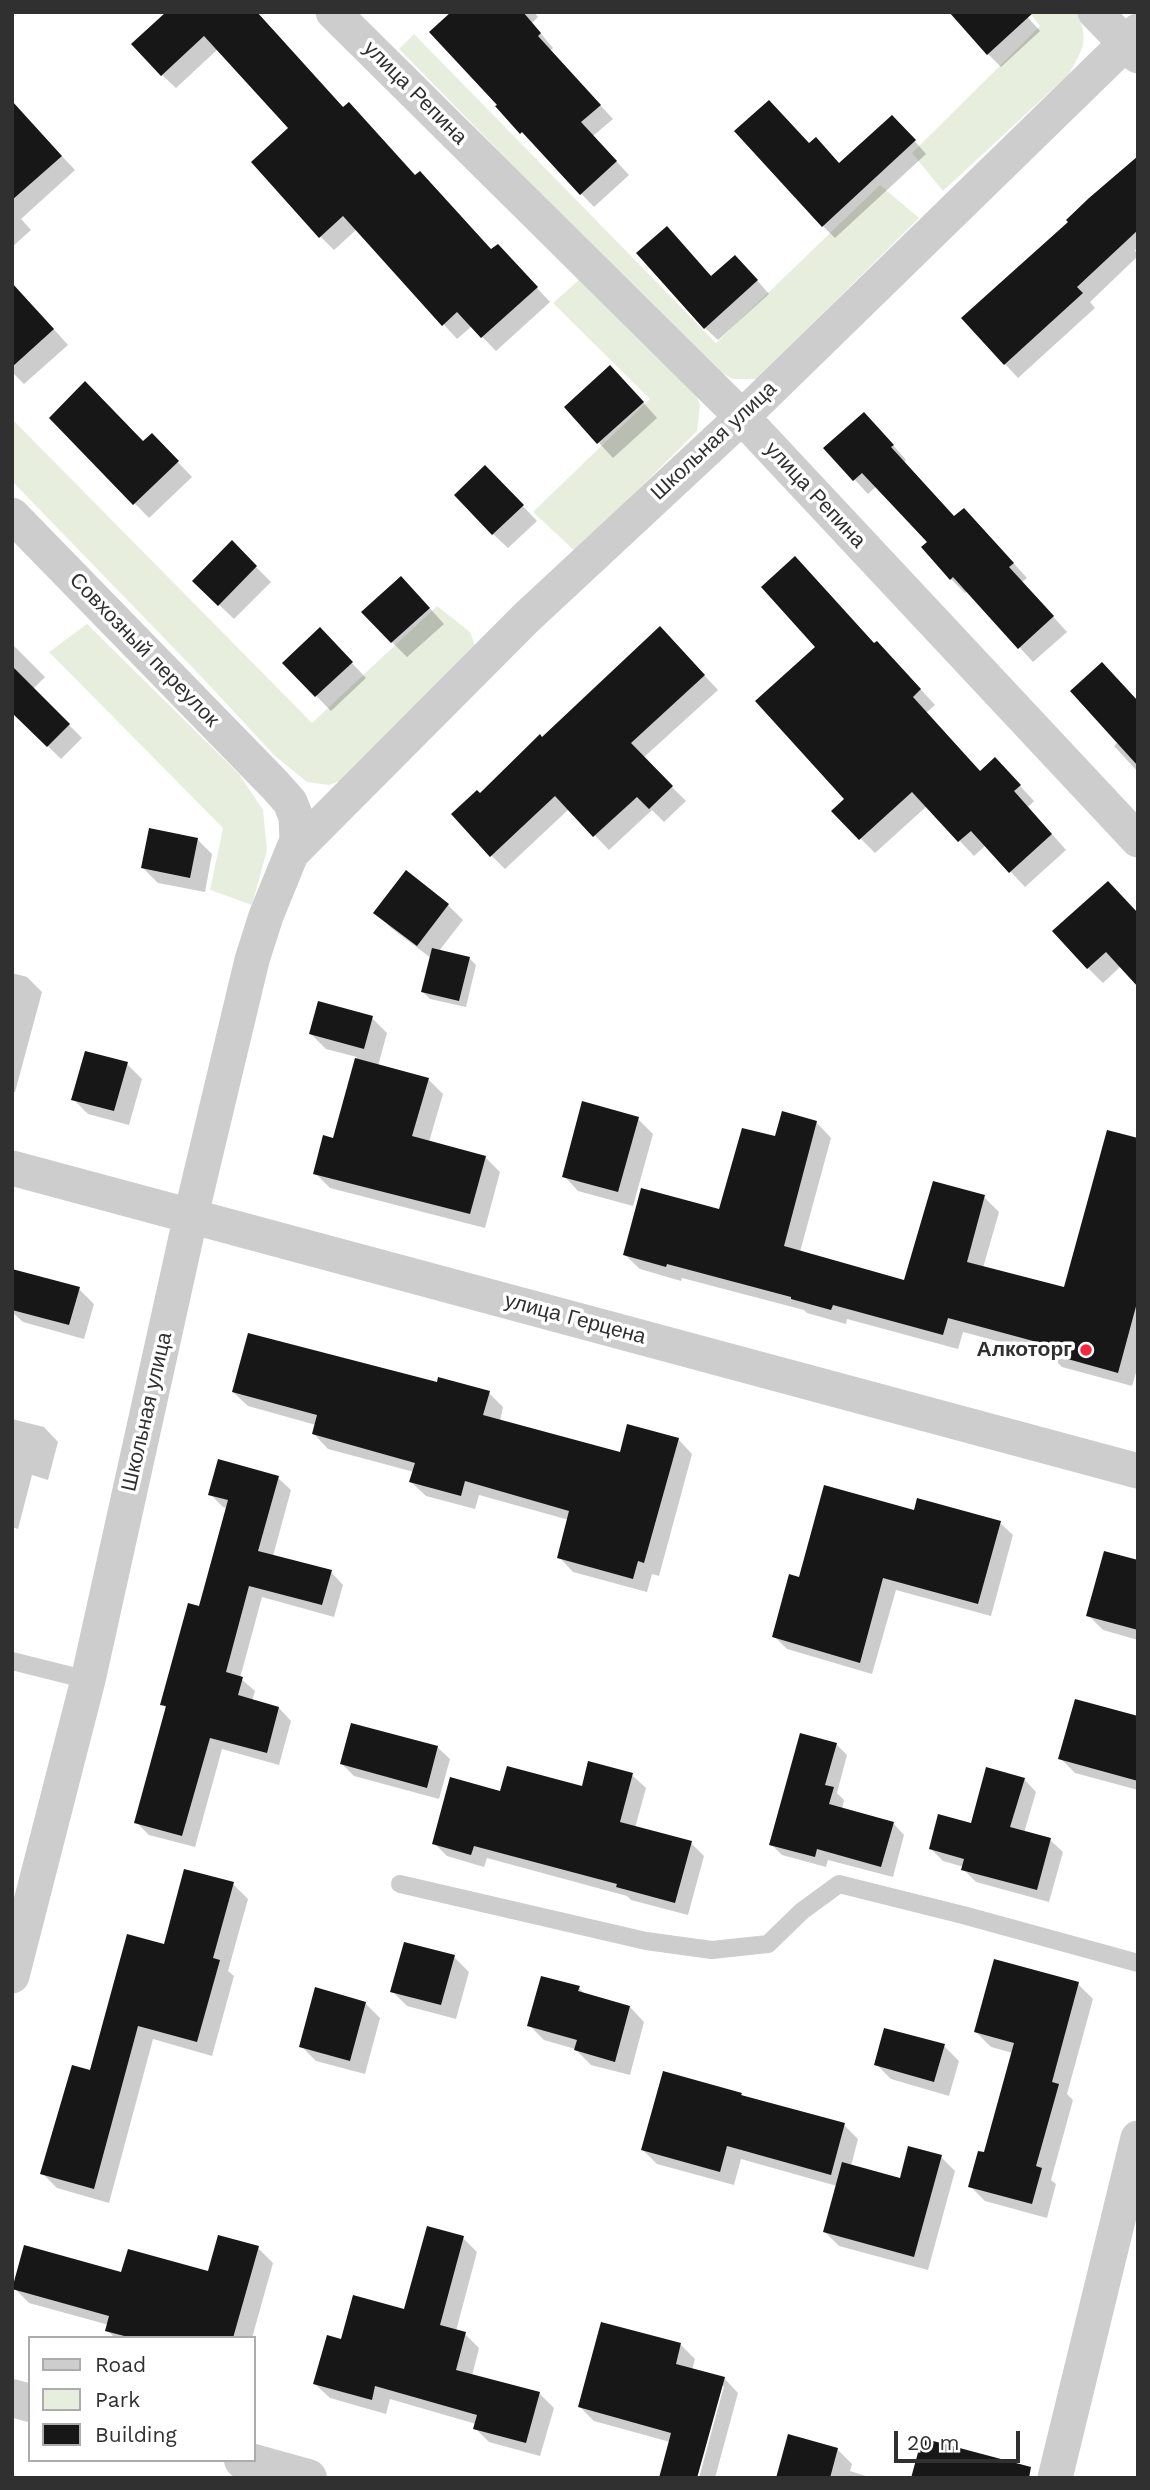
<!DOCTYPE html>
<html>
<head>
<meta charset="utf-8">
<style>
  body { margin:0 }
  #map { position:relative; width:1150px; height:2490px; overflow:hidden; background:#fff; font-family:"Work Sans",sans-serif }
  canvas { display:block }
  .frame { position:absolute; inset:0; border:14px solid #303030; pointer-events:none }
  .legend { position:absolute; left:28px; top:2336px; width:228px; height:126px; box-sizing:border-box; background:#fff; border:2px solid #acacac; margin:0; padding:9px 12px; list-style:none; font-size:21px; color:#303030 }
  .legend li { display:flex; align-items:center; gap:14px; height:35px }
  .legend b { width:35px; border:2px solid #acacac }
  .scale { position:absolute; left:894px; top:2431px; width:126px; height:32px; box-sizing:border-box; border:4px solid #303030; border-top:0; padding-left:9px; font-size:21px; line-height:24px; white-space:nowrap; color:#303030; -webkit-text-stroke:5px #fff; paint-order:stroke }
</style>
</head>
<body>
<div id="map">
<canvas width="1150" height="2490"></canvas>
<div class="frame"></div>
<ul class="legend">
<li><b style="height:9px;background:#cdcdcd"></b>Road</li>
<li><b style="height:19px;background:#e7eede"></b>Park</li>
<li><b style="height:19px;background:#171717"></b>Building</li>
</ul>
<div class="scale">20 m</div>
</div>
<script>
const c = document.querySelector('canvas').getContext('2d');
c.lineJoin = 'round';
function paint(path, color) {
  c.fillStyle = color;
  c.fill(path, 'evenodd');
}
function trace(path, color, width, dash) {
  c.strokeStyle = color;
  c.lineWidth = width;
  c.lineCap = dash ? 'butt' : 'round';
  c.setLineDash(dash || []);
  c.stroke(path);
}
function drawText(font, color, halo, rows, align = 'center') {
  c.font = font + ' "Work Sans",sans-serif';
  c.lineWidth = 7;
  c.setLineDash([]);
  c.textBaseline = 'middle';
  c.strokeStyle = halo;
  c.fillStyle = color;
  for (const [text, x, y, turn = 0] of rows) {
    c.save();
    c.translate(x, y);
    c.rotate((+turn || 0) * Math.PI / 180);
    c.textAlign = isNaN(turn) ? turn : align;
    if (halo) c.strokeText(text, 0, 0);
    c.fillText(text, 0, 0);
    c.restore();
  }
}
paint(new Path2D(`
  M1029,12h48c12,29 7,35 -8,62l-126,117 -31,-38 128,-127z
  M414,34l302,309 164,-158 39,33 -162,161h-24l-23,-12 -311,-318z
  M580,279l114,111 6,15 -3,26 -121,121 -43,-40 117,-113 -97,-96z
  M12,419l300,304 125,-117 33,26 8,22 -125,122 -24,9 -22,-3 -32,-26 -79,-85 -184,-190z
  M87,624l152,150 24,36 4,40 -15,55 -42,-15 13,-62 -174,-176z`), '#e7eede');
paint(new Path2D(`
  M168,12h92l-3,2 87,95 148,142 19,9 39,42 -54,49 -24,-25 -15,13 -100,-110 -23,21 -14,-14 -30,-108 -72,-79 -42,39 -14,-13z
  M453,12h81l4,5 -6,6 21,25 -3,3 63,68 -20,17 36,39 -35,32 -97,-101 2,-1z
  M1023,12l17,19 -39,36 -13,-13z
  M12,103l63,67 -54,49 10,11 -19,17z
  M904,129l22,25 -91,84 -12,-12 -14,-81 31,20z
  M1138,158v90l-3,2 3,6 -48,46 5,6 -77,70 -13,-14 65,-142z
  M747,269l22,25 -51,46 -13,-12 7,-50z
  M12,298l22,9 34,38 -44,39 -12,-12z
  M625,382l32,36 -44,40 -47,-51z
  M51,418l92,26 9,-9 40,42 -43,41z
  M878,428l28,32 -2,2 51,56 23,6 49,54 -5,4 45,50 -34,30 -65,-71 -3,2 -14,-14 -22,-37 -52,-56 -9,8 -42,-45z
  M500,482l37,39 -29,27 -15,-14z
  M232,543l39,39 -37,37 -40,-38z
  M416,593l28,31 -37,33 -15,-15z
  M673,642l45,48 -75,68 43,43 -22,21 -12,-12 -43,40 -40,-41 -64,60 -14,-14 -11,-60z
  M12,644l33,33 -12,12 49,49 -21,21 -49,-48z
  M335,645l31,33 -35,33 -46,-47z
  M875,645l17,13 43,47 -9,8 55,60 29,2 24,26 -6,6 38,43 -41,37 -39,-42 -12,11 -47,-50 -52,47 -15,-15 -13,-39z
  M1138,702v70l-24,-26 4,-4z
  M197,839l15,15 -7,38 -47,-9 -15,-15z
  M406,873l42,32 15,15 -24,31 30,7 7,7 -10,42 -36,-8 -7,-7 8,-34 -40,-30 -15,-15z
  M1108,883l13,83 -18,17 -15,-15z
  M12,973l15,4 15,15 -27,100h-3z
  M372,1018l15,15 -9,33 50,13 15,15 -14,48 56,15 15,15 -15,56 -155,-40 -15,-15 19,-33 23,-83 -31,-8 -15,-15z
  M127,1064l15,15 -13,46 -41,-11 -15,-15z
  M783,1113l34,10 14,15 -31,114 105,30 79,-85 15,15 -16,56 82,21 73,-149v226l-6,20 -70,-19 -12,-12 -87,-23 -5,17 -111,-30 -1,5 -39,-11 -3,-3 -122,-32 -1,3 -41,-12 -15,-14 96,-44 56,-72z
  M638,1119l15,15 -20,72 -55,-15 -14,-15z
  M79,1289l15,15 -10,35 -61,-17 -11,-10v-21z
  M438,1384l51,9 14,14 -3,14 121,33 57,-15 14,15 -33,122 -7,-2 -5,18 -74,-20 -14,-15 10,-37 -90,-25 -4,14 -49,-13 -15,-14 3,-10 -86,-23 -14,-15 2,-9 -68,-19 -15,-14z
  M12,1419l32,8 14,15 -10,38 -16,-5 -14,54 -6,-2z
  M278,1478l13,12 -18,66 58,16 12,13 -9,32 -72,-20 -22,81 15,13 -3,10 27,7 12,13 -12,44 -57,-16 -27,98 -46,-12 -13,-13 31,-113 -5,-5 38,-96 28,-100 -5,-1 -13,-13z
  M915,1512l85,11 13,12 -22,81 -95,-26 -24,84 -85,-25 -13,-13 26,-57z
  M1138,1562v78l-35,-10 -15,-15z
  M1138,1718v72l-63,-17 -15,-15z
  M836,1744l11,11 -10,38 7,7 -2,9 51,14 11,12 -11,42 -65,-17 -2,7 -44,-12 -11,-11z
  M437,1747l13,12 -11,40 -85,-23 -12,-12z
  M632,1775l14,13 -11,40 56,15 13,13 -16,59 -57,-15 -4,-4 -140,-38 -3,9 -37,-11 -13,-13 67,-50 82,-5z
  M1024,1779l12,13 -12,41 26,7 13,12 -14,50 -73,-20 -13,-13 1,-2 -21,-6 -12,-12 41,-24z
  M233,1884l15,15 -20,72 6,5 -22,80 -59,-17 -44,164 -52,-15 -15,-15 49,-101 74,-126z
  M454,1957l15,15 -13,47 -49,-13 -15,-15z
  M1078,1984l15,15 -26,95 6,6 -22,80 5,4 -9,34 -62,-17 -15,-15 15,-32 28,-101 -22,-6 -15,-15z
  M579,1988l7,7 44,12 14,15 -14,53 -39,-10 -16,-16 -31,-9 -15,-15z
  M365,2003l15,15 -15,56 -49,-13 -15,-15z
  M944,2046l15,15 -10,35 -58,-17 -15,-15z
  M741,2094l4,4 99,27 14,14 -7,27 50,14 40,-23 14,14 -27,99 -89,-24 -14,-14 12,-46 -96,-27 -7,26 -77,-21 -14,-14z
  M463,2238l14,14 -21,79 9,3 14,14 -7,28 67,17 15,15 -14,48 -51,-14 -14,-14 1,-4 -86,-25 -4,15 -56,-16 -15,-14 27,-43 64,-30z
  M258,2248l15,15 -21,75h-137l-8,-8 2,-5 -80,-22 -15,-15 109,-14 86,-1z
  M602,2324l79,21 14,14 -3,11 32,8 14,15 -23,85h-16l25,-92h-4l-50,56 -76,-21 -14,-14z
  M837,2449l15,15 -2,7 22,7h-94z`), '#0003');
paint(new Path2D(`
  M166,12h91l86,95 6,-5 66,73 5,-4 71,78 7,-5 40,43 -57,51 -24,-26 -15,14 -99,-110 -24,22 -68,-76 37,-34 -84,-92 -43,40 -30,-32z
  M451,12h72l18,21 -3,3 63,69 -20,17 36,39 -37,34 -58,-63 -2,2 -25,-28 2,-1 -68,-73z
  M949,12h85l-47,43z
  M769,100l40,43 7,-6 23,26 53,-48 24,25 -94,87 -88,-96z
  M12,101l50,55 -50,44z
  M1138,156v74l-61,57 6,6 -79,72 -43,-47 107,-96 -2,-2 23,-22z
  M667,226l44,50 24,-21 23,25 -54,49 -68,-76z
  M12,283l42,46 -42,38z
  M610,365l34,37 -47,42 -33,-37z
  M85,381l58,60 9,-8 27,28 -46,44 -84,-87z
  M864,412l30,33 -3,2 63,69 10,-8 50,55 -5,4 45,49 -36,33 -65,-72 -3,3 -29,-33 6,-5 -65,-69 -9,8 -30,-33z
  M485,465l39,40 -32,30 -38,-40z
  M232,540l25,26 -39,40 -26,-25z
  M795,556l79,87 3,-2 44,48 -8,8 67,74 15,-14 26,28 -7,6 38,43 -43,39 -38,-42 -13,11 -46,-50 -53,48 -28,-29 13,-12 -89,-98 60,-54 -54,-60z
  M401,576l29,32 -39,35 -30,-31z
  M660,626l45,49 -74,68 42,43 -24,23 -12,-12 -44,40 -38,-41 -65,61 -39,-43 26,-24 3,3 60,-59 2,3z
  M320,627l33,35 -38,35 -33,-34z
  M1102,662l36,39v65l-68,-75z
  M12,666l58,58 -23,23 -35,-34z
  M149,828l49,10 -8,40 -49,-10z
  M406,870l43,34 -32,42 -44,-33z
  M1108,881l30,32v74l-32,-35 -19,17 -35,-38z
  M432,948l38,9 -11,44 -38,-9z
  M318,1001l55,15 -9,33 -55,-15z
  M85,1051l43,11 -14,49 -43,-11z
  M355,1058l74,20 -17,58 74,20 -16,58 -157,-40 10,-39 10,3z
  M582,1101l57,16 -21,75 -56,-15z
  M782,1111l35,10 -33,125 120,34 29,-99 52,14 -18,67 97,25 43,-157 31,8v161l-20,74 -72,-20 2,-8 -100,-27 -5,17 -110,-30 -2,5 -40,-11v-2l-124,-33 -1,3 -43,-12 18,-67 78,21 23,-81 33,8z
  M12,1269l68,18 -11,38 -57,-15z
  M248,1333l189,49 1,-5 52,14 -7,24 137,37 7,-28 52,14 -35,125 -6,-2 -5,18 -76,-21 12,-47 -104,-30 -4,15 -52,-14 6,-19 -103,-29 5,-19 -85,-23z
  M218,1459l61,17 -21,75 74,19 -10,35 -73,-19 -23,86 17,5 -5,18 41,12 -12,46 -57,-15 -28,98 -48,-13 32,-117 -6,-1 28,-102 11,3 29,-106 -20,-5z
  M824,1485l90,25 3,-12 84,23 -23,83 -95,-26 -23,85 -88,-26 17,-63 10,3z
  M1104,1551l34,9v70l-52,-14z
  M1075,1699l63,17v65l-80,-22z
  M351,1723l87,23 -11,42 -87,-24z
  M800,1733l37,10 -12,42 9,2 -5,17 65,18 -13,45 -64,-18 -2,8 -46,-12z
  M588,1761l45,12 -13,49 72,19 -17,62 -59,-16 1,-3 -143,-38 -3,9 -39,-11 18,-67 50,14 7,-25 75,20z
  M986,1767l39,11 -15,49 41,11 -14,52 -76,-20 3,-11 -35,-10 9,-35 33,9z
  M184,1869l50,13 -21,76 7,2 -23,82 -59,-16 -44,163 -54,-15 32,-109 18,5 37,-136 37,10z
  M404,1942l51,13 -14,50 -51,-13z
  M994,1959l85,23 -27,100 7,2 -23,82 6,2 -10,36 -64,-17 10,-36 6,1 30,-109 -40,-11z
  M541,1976l39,10 -2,5 52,15 -15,56 -41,-12 3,-10 -50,-14z
  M315,1987l51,15 -16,59 -51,-14z
  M884,2028l61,16 -11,38 -60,-17z
  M663,2071l79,22 -1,2 104,28 -14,52 -104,-29 -7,26 -79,-22z
  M908,2146l34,9 -28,102 -91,-25 19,-70 58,16z
  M427,2226l37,10 -24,89 26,7 -10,38 84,22 -14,51 -53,-14 4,-14 -102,-29 -3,14 -59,-16 14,-49 14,4 12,-44 51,14z
  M218,2235l41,11 -26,92h-101l-27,-7 4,-15 -97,-27 12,-44 97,27 7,-23 80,22z
  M601,2322l80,21 -5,21 49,13 -28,101h-38l12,-45 -93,-26z
  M788,2434l50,14 -8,30h-54z
  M922,2438l109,29 -2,11h-118z`), '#171717');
trace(new Path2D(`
  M12,1661l76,19
  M400,1884l246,57 66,9 56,-6 34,-33 37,-27 124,31 175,48`), '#cdcdcd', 18);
trace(new Path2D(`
  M333,12l409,405 396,423
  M1095,12l43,44
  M12,515l263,270 15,17 6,15 1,23 -31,76 -14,44 -61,255 -103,465 -76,296
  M292,853l234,-235 216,-201 396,-386
  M12,1168l1126,303
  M1055,2478l83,-340`), '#cdcdcd', 35);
trace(new Path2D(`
  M12,2398l18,5
  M243,2460l65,18`), '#cdcdcd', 38);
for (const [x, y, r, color] of [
  [1086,1350,7,"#f3273f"]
]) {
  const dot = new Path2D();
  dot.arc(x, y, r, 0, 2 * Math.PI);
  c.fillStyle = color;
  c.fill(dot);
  trace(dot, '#fff', 2.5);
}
drawText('21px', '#303030', '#fff', [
  ["улица Репина",415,93,45],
  ["Школьная улица",714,441,-43],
  ["улица Репина",815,495,47],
  ["Совхозный переулок",144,650,46],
  ["улица Герцена",575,1319,15],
  ["Школьная улица",147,1412,-77]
]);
drawText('bold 21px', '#303030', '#fff', [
  ["Алкоторг",1072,1350]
], 'right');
</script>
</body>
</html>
